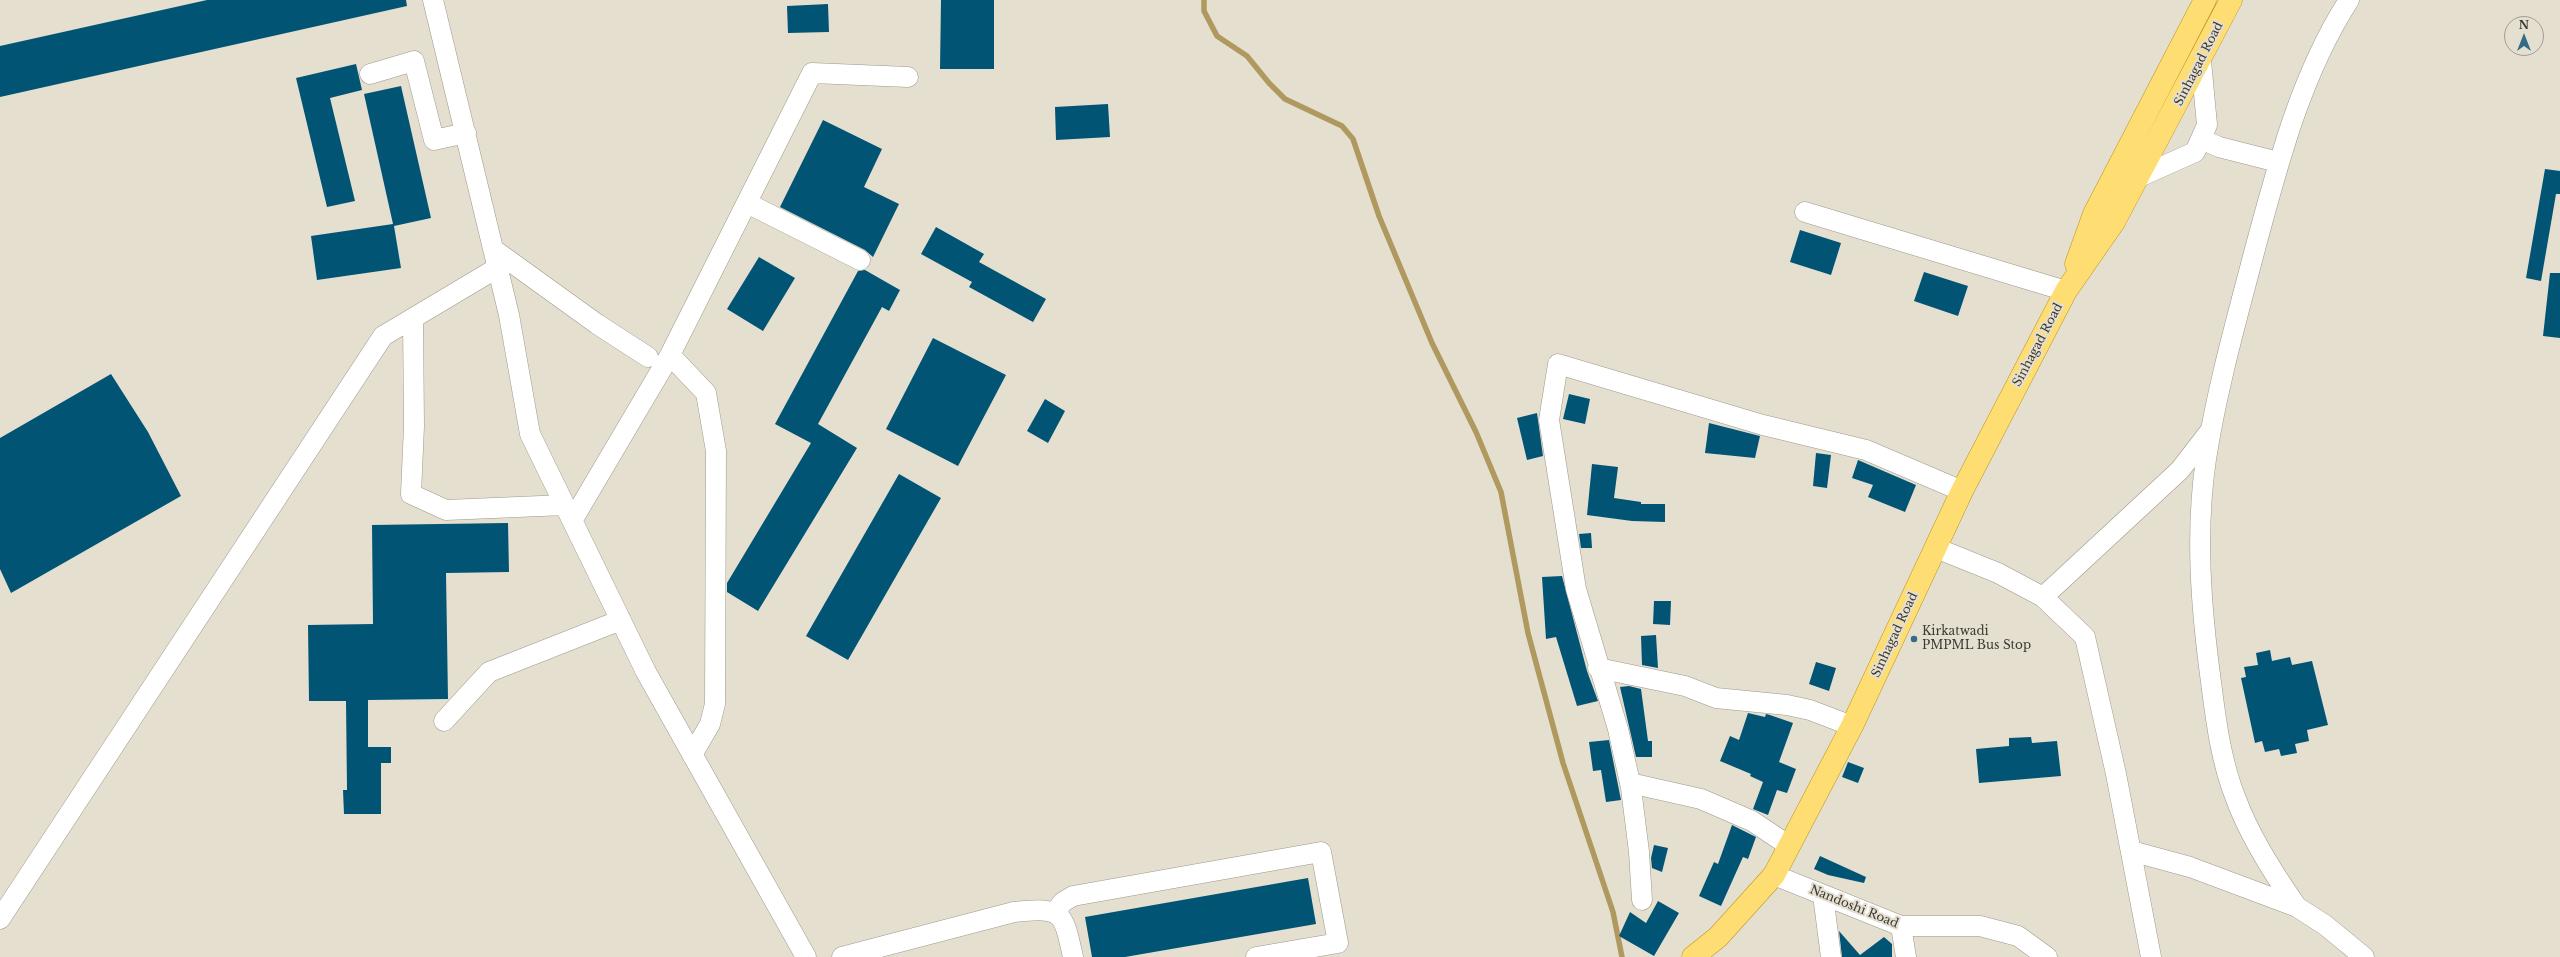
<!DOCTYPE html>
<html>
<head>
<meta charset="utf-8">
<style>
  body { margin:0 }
  #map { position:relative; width:2560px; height:957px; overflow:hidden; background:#e5dfd0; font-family:"Libre Baskerville",serif }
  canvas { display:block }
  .north { position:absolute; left:2504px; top:16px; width:40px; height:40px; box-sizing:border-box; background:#e5dfd0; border:1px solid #a19d92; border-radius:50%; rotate:0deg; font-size:11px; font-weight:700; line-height:16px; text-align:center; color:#3c3934 }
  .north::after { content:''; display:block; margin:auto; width:14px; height:18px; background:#346b86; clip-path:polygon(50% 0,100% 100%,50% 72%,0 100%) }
</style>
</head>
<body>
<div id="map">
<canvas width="2560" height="957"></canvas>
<div class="north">N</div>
</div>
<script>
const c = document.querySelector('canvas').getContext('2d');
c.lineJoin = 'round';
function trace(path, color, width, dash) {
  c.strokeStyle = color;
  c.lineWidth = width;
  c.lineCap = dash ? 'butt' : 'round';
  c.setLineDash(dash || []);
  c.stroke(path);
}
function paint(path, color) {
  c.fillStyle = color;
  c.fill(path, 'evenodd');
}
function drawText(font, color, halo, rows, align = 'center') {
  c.font = font + ' "Libre Baskerville",serif';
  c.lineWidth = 4;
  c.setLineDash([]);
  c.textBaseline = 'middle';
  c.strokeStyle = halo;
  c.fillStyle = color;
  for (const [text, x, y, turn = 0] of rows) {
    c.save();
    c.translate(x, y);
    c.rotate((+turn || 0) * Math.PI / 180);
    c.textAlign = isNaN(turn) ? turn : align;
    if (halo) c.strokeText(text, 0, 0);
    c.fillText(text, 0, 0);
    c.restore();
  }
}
trace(new Path2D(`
  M1204,0v11l13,25 30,20 22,27 16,16 57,27 11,13 26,77 53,127 44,89 25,60 27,141 35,130 50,149 9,45`), '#b0995f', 5.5);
paint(new Path2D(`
  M207,0h199l1,6 -407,91v-51z
  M941,0h53v69h-54z
  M828,4l1,28 -41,1 -1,-27z
  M356,64l6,26 -32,8 25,103 -28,6 -31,-129z
  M401,86l30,132 -37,8 7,42 -84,12 -6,-44 82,-12 -29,-130z
  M1108,104l2,33 -54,3 -1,-33z
  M823,120l59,29 -18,38 35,17 -26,53 -8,-7 -85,-43z
  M2545,169l15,2v23h-4l-15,87 -15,-3z
  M936,227l48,27 -5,8 67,37 -13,23 -64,-35 3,-5 -51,-28z
  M1800,230l41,13 -10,32 -41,-13z
  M759,257l36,21 -32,53 -36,-22z
  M865,270l35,20 -11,21 -7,-4 -64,117 39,24 -99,163 -31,-19v-9l84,-140 -36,-19 83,-153z
  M1924,272l44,14 -10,30 -44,-15z
  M2550,273h10v65l-17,-2z
  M933,338l73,37 -48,91 -72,-37z
  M111,374l37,58 33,64 -170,97 -11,-24v-131z
  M1569,394l21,5 -5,25 -22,-5z
  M1045,399l20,12 -17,32 -21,-12z
  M1537,413l6,43 -16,4 -10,-42z
  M1709,423l51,13 -5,22 -50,-5z
  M1816,453l15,2 -4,33 -14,-2z
  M1858,460l58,25 -11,27 -37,-15 5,-12 -21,-7z
  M1592,464l26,3 -4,31 27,4v2h24v18l-33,-1 -45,-6z
  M899,474l42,24 -93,162 -42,-24z
  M508,523l1,49 -63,1 2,126 -80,1v47h23v16h-10v51h-37l-1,-24h4l-1,-89h-37l-1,-76 65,-1 -1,-99z
  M1591,533l1,15h-11l-2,-14z
  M1562,576l25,95 11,30 -21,5 -21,-69 -10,2 -4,-62z
  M1654,601h17l-1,24 -17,-1z
  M1656,635l2,33 -16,-3 -1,-29z
  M2270,650l2,11 18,-4 2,8 20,-4 16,64 -21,5 2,11 -14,3 2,9 -16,3 -2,-7 -14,3 -3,-11 -7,2 -14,-65 5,-1 -2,-10 14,-2 -2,-12z
  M1816,662l20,6 -7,23 -20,-7z
  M1629,686l12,3 7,52h4v16h-16l-16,-70z
  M1748,713l17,4 1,-3 4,1 23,8 -14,39 17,7 -9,24 -10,-3 -9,25 -15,-6 10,-27 -13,-6 1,-2 -31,-13 10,-25 9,4z
  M2031,737l1,6 25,-2 4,35 -82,7 -3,-34 33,-3v-8z
  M1609,740l12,60 -15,2 -5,-32 -8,1 -4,-29z
  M1848,762l16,6 -6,15 -16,-6z
  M1732,825l24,12 -8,22 -5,-2 -22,49 -22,-10 15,-34 4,2z
  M1654,845l14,3 -6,24 -10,-4 -1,-10z
  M1820,856l46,21 -2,6 -36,-8 -14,-6z
  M1308,878l8,46 -191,33h-33l-7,-40z
  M1658,901l21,12 -25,43 -35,-20 11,-24 16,11z
  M1839,931l21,24 24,-18 8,7v13h-50z`), '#015473');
const minor = new Path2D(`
  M433,0l76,315 21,119 116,238 160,285
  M370,74l44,-13 20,79 32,-7
  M2201,139l18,8 59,15
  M2139,177l56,-25 12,-27 -6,-64
  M747,203l113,57
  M1805,212l261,79
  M493,249l104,75 51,33
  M413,318l1,108 -3,68 35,16 119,-5
  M670,355l36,38 10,58 -1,253 -5,20 -18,31
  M572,521l98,-166 142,-282 96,4
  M1936,548l62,25 45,24 42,40 31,137 35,183
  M2043,597l137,-127 30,-39
  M1598,668l87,18 31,12 71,7 23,5 42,16
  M444,721l45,-49 132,-52
  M1630,780l9,72 3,48
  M1788,845l-36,-24 -51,-22 -71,-16 -12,-54 -42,-140 -27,-169 9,-56 205,61 103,25 96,41
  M2131,851l59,16 107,40 28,18 39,32
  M1774,875l127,51h79l38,10 29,21
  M1823,895l8,62
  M2297,907c-24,-34 -47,-70 -61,-108 -15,-37 -20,-78 -25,-117 -10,-74 -16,-149 -5,-223 11,-71 31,-141 49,-210 23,-85 46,-175 94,-249
  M1055,912l8,-10 10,-6 248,-44 17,91 -82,14
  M0,919l383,-583 114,-68
  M1901,926l5,31
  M842,957l172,-45c49,-5 49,-1 59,45`);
const major = new Path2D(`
  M2076,264l18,-50 111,-214
  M1693,957l25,-20 56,-62 78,-149 110,-235 104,-200 48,-69 117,-222`);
trace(minor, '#9d988a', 21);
trace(major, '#ba9520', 23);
trace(minor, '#fff', 20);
trace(major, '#fedd73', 22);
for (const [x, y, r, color] of [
  [1914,639,4,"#346b86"]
]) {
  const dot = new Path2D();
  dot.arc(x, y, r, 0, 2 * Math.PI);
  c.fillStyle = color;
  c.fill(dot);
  trace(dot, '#e5dfd0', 1.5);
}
drawText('12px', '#3c3934', '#e5dfd0', [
  ["Sinhagad Road",2199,64,-63],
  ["Sinhagad Road",2038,345,-62],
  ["Sinhagad Road",1895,635,-65],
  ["Nandoshi Road",1854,907,22]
]);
drawText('12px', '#3c3934', '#e5dfd0', [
  ["Kirkatwadi",1922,632],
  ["PMPML Bus Stop",1922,646]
], 'left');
</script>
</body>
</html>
